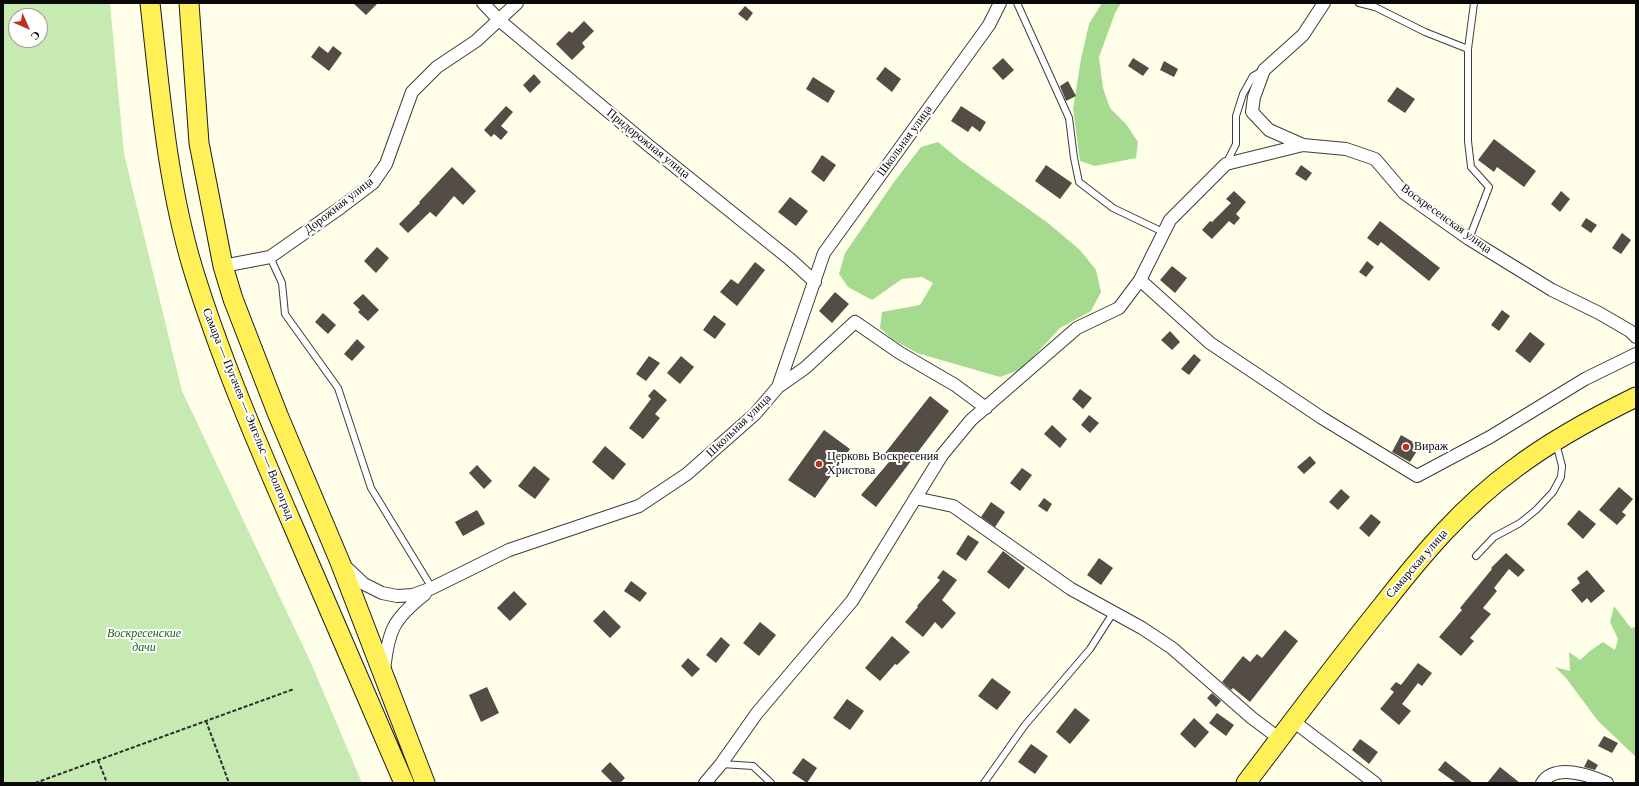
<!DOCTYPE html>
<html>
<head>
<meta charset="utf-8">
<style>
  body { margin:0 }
  #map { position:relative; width:1639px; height:786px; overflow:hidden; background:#fffee8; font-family:"Times New Roman",serif }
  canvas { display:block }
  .frame { position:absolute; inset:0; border:4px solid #0a0a0a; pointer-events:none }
  .north { position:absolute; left:8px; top:8px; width:40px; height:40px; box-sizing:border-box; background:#fff; border:1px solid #9d9d9d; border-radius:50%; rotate:135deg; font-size:11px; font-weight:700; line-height:16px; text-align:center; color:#0a0a0a }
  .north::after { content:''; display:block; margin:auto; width:14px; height:18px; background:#bf2f1e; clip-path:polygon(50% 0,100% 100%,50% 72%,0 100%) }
</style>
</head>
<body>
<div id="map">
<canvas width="1639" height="786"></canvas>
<div class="frame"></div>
<div class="north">С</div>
</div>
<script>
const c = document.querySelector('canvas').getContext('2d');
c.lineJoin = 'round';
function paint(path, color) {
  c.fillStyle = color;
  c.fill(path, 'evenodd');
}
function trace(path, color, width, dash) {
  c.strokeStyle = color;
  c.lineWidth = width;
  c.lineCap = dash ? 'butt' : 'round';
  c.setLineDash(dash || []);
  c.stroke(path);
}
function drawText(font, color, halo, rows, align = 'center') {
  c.font = font + ' "Times New Roman",serif';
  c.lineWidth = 4;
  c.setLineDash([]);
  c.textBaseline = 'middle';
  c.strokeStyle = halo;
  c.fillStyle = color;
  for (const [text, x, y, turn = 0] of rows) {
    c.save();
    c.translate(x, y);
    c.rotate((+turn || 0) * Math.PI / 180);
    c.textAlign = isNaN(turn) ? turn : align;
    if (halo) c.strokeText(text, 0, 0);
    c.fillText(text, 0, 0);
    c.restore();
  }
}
paint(new Path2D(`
  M3,3h107l14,151 58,237 129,272 51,120h-359zM16,16h24v24h-24z`), '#c6eab1');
paint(new Path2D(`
  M1102,3h19l-6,10 -16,44 4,31 7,20 16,16 12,18 -2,16 -41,8 -15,-5 -7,-52 8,-50 8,-35z
  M938,142l23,19 87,62 32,27 16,20 5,22 -10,19 -31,17 -38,41 -22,8 -83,-24 -25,-14 -12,-11 2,-16 38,-7 13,-22 -11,-6 -20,2 -30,21 -24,-13 -9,-13 6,-21 49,-71 27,-35z
  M1614,606l17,22 5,-1v130l-38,-36 -32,-43 -11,-11 15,4 -1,-19 11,8 10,-9 13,-9 12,8 3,-11 -8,-17z`), '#a6db8f');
paint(new Path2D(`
  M353,3h25l-12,12z
  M745,6l8,7 -6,8 -9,-7z
  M584,21l10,10 -12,12 3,4 -13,13 -16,-16 13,-13 3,2z
  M319,46l9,7 5,-7 9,7 -13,18 -18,-14z
  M1003,58l11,12 -11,10 -11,-12z
  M1133,58l16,10 -6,8 -15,-10z
  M1164,61l14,8 -4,8 -14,-7z
  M885,67l16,12 -9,13 -16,-13z
  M534,74l7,8 -11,11 -7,-8z
  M813,77l22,14 -7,12 -22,-14z
  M1068,81l8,15 -10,5 -6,-15z
  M1397,87l18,12 -10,14 -18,-12z
  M506,106l7,6 -12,14 7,6 -7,8 -7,-6 -3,3 -7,-7z
  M961,106l25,16 -6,10 -8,-6 -4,6 -17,-11z
  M1494,139l42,32 -12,16 -27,-20 -3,5 -16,-12z
  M822,155l14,10 -12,17 -13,-10z
  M1046,165l26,18 -12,16 -25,-18z
  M1301,165l11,8 -6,8 -11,-7z
  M452,167l24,24 -13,14 -9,-9 -18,21 -6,-5 -22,21 -9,-9 21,-21 -1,-1z
  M1234,191l12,11 -10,12 4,4 -6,7 -5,-4 -17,18 -10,-9 8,-9 2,1 19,-19 -5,-4z
  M1561,191l9,8 -10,13 -9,-8z
  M790,197l18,14 -12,15 -18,-14z
  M1586,218l11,7 -6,8 -10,-7z
  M1380,221l60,47 -11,13 -48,-39 -3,4 -11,-8z
  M1622,233l9,7 -10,14 -9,-6z
  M377,247l12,11 -13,15 -12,-12z
  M1367,261l7,6 -8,10 -7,-5z
  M755,262l10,8 -28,36 -17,-14 11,-13 7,5z
  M1172,266l15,12 -12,15 -15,-13z
  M835,292l14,12 -17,19 -13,-12z
  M363,294l16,16 -11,11 -10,-9 2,-2 -7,-7z
  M1502,310l8,6 -11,15 -8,-6z
  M323,313l13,12 -8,9 -13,-12z
  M714,315l12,9 -11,15 -12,-9z
  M1170,331l10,11 -8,8 -11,-10z
  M1530,332l15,12 -15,19 -15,-12z
  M357,339l8,8 -13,14 -8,-7z
  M1194,354l7,6 -12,15 -8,-6z
  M649,356l11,7 -14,18 -10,-7z
  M681,356l13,11 -14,17 -13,-11z
  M654,389l13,11 -12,14 5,4 -17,21 -14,-11 22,-29 -3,-3z
  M1080,389l12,9 -9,11 -11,-10z
  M930,396l19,15 -73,96 -15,-12 28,-33 -7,-5z
  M1089,415l10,8 -9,10 -9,-8z
  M1052,425l15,14 -7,9 -16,-14z
  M824,430l26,19 -35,49 -27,-18z
  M1401,435l19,11 -10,16 -18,-10z
  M605,446l21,18 -13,16 -21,-18z
  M1310,456l6,7 -12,11 -7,-7z
  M477,465l15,16 -8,8 -15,-16z
  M534,466l16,13 -15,20 -17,-13z
  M1022,468l10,7 -12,16 -10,-8z
  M1619,487l14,12 -11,13 4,3 -9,10 -18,-15z
  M1341,489l9,8 -12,13 -9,-8z
  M1044,498l8,6 -5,8 -9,-6z
  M991,502l14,10 -10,15 -14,-10z
  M477,510l8,14 -22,12 -8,-14z
  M1579,510l17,14 -13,15 -16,-15z
  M1371,514l10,8 -12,15 -10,-9z
  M968,535l11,7 -13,19 -10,-7z
  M1003,551l22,17 -16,21 -22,-17z
  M1506,553l19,17 -7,7 -9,-8 -15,19 3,3 -14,17 8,6 -21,24 4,3 -13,15 -22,-19 23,-27 -2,-2 32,-39 -1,-1z
  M1099,558l14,10 -12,17 -14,-10z
  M943,570l14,10 -15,20 14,13 -14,16 -7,-7 -12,15 -18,-15 13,-15 -1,-1 23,-26 -3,-2z
  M1587,570l18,21 -14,12 -4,-5 -5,5 -11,-13 9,-7 -3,-5z
  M631,581l16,12 -7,9 -16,-11z
  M514,591l13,13 -17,17 -13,-13z
  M604,610l17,17 -11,11 -17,-17z
  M760,622l16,13 -17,21 -16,-13z
  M1285,630l13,11 -48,61 -17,-14 -2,2 -9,-8 21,-26 7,6 7,-8 5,4z
  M892,636l18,16 -13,13 -2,-1 -15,17 -15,-13z
  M721,637l9,8 -14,18 -10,-8z
  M688,658l12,11 -8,8 -11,-11z
  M1418,663l14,10 -10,13 -4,-3 -16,21 9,7 -12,14 -19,-16 14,-17 -4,-3 6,-7 5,3z
  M992,678l19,14 -14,18 -19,-14z
  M487,687l12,26 -18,9 -12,-27z
  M1212,693l9,8 -5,6 -9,-9z
  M847,699l17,12 -14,19 -17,-12z
  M1075,708l15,12 -20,24 -14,-12z
  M1217,713l17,12 -8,11 -17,-13z
  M1194,718l15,14 -14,16 -15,-14z
  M1604,736l14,7 -6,10 -14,-7z
  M1360,739l18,13 -9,12 -17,-14z
  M1031,744l17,12 -13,18 -17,-12z
  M803,758l14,10 -10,15 -15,-10z
  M1588,759l10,6 -3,5 -11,-3z
  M1445,761l28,22h-17l-18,-13z
  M610,762l15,16 -5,5h-7l-12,-12z
  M1500,767l20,16h-33z`), '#534d46');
const lane = new Path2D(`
  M1017,3l52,115 5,40 5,24 34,26 50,24
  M1359,3l16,4 50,25 43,17
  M1226,164l10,-20v-28l7,-22 10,-18 9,-5
  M1469,239l20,-52 -18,-20 -3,-26v-92l6,-46
  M270,257l12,26 3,31 53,74 33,100 61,100
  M1476,556l18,-19 26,-14 16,-13 17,-18 8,-15 1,-11 -6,-23
  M721,764l32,2 18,17
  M984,783l41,-58 65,-76 23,-36`);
const street = new Path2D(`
  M483,3l16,17 149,125 143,115 24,22
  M1324,3l-21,32 -39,35 -10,27 -2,15 17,18 34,15 43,4 29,10 29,34 65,46 83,51 47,23 31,18 6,6
  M223,266l47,-9 70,-49 33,-25 13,-19 26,-72 25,-25 39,-26 41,-38
  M1140,280l70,63 112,75 95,58 73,-39 95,-58 51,-25
  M778,387l27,-19 50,-46 45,31 55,32 31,23
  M915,498l38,8 118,83 71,39 30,20 80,70 28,21
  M345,566l19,18 18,9 15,3 16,-1 19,-7 77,-38 130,-44 48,-32 68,-60 23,-27 46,-134 165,-228 11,-22
  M384,671c4,-40 9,-52 41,-77
  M1293,721l82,62
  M705,783l16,-19 36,-51 95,-112 90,-146 29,-35 106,-92 42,-20 21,-28 30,-60 56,-56 77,-19
  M1542,783c13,-20 47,-8 65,0`);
const primary = new Path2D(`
  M150,3c10,89 17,180 43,266 27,88 64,174 101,259 36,85 73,170 110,255
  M189,3l10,140 24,123 10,33 45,116 62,147 85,221
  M1246,783c45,-59 89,-119 136,-177 39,-50 81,-100 132,-137 38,-29 79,-51 122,-72`);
trace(lane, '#3d3d3d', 8);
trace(street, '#3d3d3d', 14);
trace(primary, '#1b1b1b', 21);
trace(new Path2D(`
  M206,721l23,62
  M98,760l9,23
  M35,783l259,-94`), '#2c2c2c', 2, [4, 2]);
trace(lane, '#fff', 6);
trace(street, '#fff', 12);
trace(primary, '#fff058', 19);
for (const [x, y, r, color] of [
  [1406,447,4,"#bf2f1e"],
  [819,464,4,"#bf2f1e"]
]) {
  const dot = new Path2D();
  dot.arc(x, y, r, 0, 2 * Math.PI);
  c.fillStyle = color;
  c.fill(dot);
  trace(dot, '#fff', 1.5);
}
drawText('12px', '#0a0a0a', '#fff', [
  ["Школьная улица",905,141,-54],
  ["Придорожная улица",648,144,39],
  ["Дорожная улица",339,206,-38],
  ["Воскресенская улица",1446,219,36],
  ["Самара — Пугачев — Энгельс — Волгоград",248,414,68],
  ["Школьная улица",739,426,-44],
  ["Самарская улица",1417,564,-49]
]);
drawText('12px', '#0a0a0a', '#fff', [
  ["Вираж",1414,447],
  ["Церковь Воскресения",827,457],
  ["Христова",827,471]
], 'left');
drawText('italic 12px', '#1d6319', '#fff', [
  ["Воскресенские",144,634],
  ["дачи",144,648]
]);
</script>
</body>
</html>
